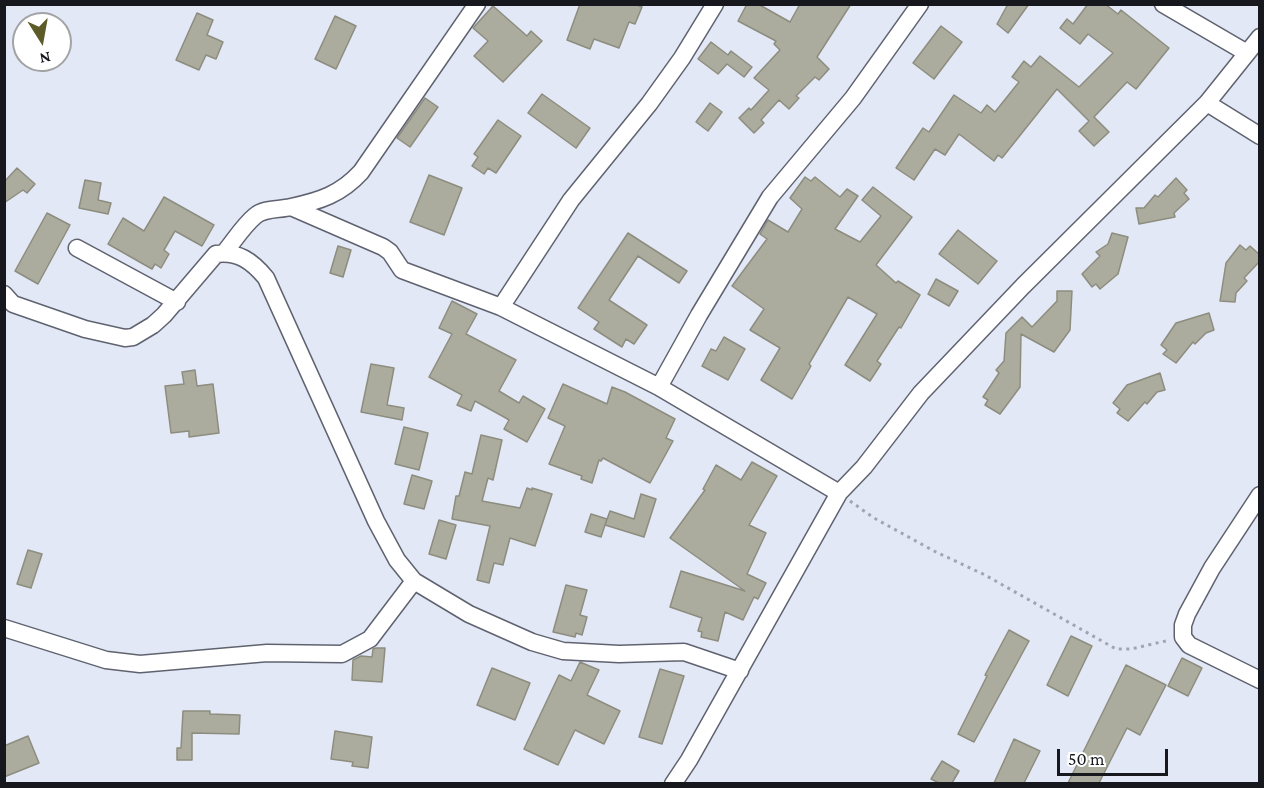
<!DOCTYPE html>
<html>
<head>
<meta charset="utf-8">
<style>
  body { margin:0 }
  #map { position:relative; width:1264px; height:788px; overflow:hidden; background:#e3e8f7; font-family:"Crimson Pro",serif }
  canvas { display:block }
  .frame { position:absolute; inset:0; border:6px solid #16181d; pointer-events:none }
  .north { position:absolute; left:12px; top:12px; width:60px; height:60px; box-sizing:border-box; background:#fff; border:2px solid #a2a3a5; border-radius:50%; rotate:169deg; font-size:16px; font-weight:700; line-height:24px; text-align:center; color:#16181d }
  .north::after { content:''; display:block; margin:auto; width:21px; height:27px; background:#5d5b27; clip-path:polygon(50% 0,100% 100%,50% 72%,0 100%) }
  .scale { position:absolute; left:1057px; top:749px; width:111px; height:27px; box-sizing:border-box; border:3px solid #16181d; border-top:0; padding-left:8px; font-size:18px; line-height:21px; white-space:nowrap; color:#16181d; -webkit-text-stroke:4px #fff; paint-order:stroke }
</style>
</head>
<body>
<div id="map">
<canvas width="1264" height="788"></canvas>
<div class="frame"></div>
<div class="north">N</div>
<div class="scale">50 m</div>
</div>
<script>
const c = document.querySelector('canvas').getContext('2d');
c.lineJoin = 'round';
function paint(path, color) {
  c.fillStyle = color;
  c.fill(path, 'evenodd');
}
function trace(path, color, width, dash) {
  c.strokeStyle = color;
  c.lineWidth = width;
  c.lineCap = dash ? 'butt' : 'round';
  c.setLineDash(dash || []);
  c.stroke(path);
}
const building = new Path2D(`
  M580,4h54l8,3 -7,17 -6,-2 -10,26 -25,-9 -4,10 -23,-9z
  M747,4h11l32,18 10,-18h51l-34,53 12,12 -10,11 -4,-3 -19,19 3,2 -10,11 -10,-9 -18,20 3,3 -10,10 -15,-15 10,-10 2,2 18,-20 -15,-12 26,-28 -6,-6 2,-3 -38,-20z
  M1008,4h21l-21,29 -11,-9z
  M1088,4h17l13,10 3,-4 48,38 -33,41 -9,-7 -33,35 15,15 -15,14 -15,-15 10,-10 -32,-32 -55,69 -4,-3 -4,6 -35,-27 -14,21 -10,-6 -21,31 -18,-12 27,-40 6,4 25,-37 27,18 6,-8 8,7 24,-30 -7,-5 12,-16 7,6 9,-11 39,31 34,-34 -25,-19 -8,10 -20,-16 7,-9 6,5z
  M493,6l34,30 4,-5 11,10 -39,41 -29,-26 14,-15 -15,-13z
  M197,13l16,7 -6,15 16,7 -7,17 -10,-4 -7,15 -23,-10z
  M335,16l21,10 -20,43 -21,-10z
  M941,26l21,16 -28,37 -21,-16z
  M711,42l17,13 3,-4 21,16 -8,10 -17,-13 -9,10 -20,-15z
  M542,94l48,34 -14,20 -48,-35z
  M425,98l13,9 -28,40 -13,-9z
  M710,103l12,9 -14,19 -12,-9z
  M498,120l23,16 -25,37 -8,-5 -4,6 -12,-8 6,-9 -4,-3z
  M17,168l18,16 -8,9 -4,-3 -19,13v-21z
  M429,175l33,13 -18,47 -34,-13z
  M805,177l6,4 4,-4 25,20 7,-8 11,7 -23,33 25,13 21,-26 -19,-16 11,-13 39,30 -36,48 20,18 2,-2 22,14 -19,33 -2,-1 -22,34 4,3 -11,17 -25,-16 32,-51 -29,-17 -39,67 2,2 -19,33 -31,-19 19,-32 -30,-18 14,-21 -32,-23 35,-47 -7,-5 8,-14 20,12 14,-23 -12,-11z
  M1176,178l11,12 -3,3 5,6 -15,14 1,4 -36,7 -3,-16h8l11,-13 3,2z
  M85,180l16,3 -3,17 13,3 -3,11 -29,-6z
  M164,197l50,28 -12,21 -27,-15 -11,19 5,4 -8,14 -6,-4 -3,5 -44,-25 15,-26 21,13z
  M47,213l23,12 -32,59 -23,-13z
  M958,230l39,31 -19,23 -39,-30z
  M628,233l59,38 -8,12 -41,-27 -29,44 38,25 -13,19 -8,-5 -4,8 -28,-18 5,-7 -21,-14z
  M1112,233l16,4 -10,37 -18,15 -4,-5 -4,3 -10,-13 18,-18 -4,-4 12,-8z
  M1240,245l6,5 4,-4 10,9v6l-16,17 3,3 -11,12 -1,9 -15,-1 6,-38z
  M338,246l13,4 -8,27 -13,-4z
  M936,279l22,12 -9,15 -21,-12z
  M1057,291h15l-2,39 -16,22 -33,-18 -1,53 -20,27 -15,-9 3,-5 -5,-3 16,-24 -3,-3 8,-9 2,-28 16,-16 10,10 25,-26z
  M452,301l25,13 -11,20 50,26 -17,31 20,12 4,-7 22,13 -18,33 -23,-13 5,-9 -5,-3 -29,-16 -4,10 -14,-6 5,-10 -33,-18 23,-43 -13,-6z
  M1209,313l5,17 -8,3 -11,11 -2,-2 -17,21 -13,-9 4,-4 -6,-5 15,-22z
  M724,337l21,12 -17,31 -26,-14 9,-17 5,2z
  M371,364l23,4 -7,37 17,3 -2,12 -41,-8z
  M195,370l2,16 16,-2 6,49 -30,4v-6l-18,2 -6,-47 19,-2 -2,-12z
  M1160,373l5,17 -8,2 -10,12 -2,-2 -17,19 -11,-8 3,-4 -7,-6 14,-18z
  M563,384l44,20 5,-17 13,5 50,27 -9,19 7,3 -23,42 -47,-25 -2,3 -2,-1 -7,23 -11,-4 1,-3 -33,-12 16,-38 -17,-8z
  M404,427l24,6 -9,37 -24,-6z
  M481,435l21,5 -9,40 -5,-2 -6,23 38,7 7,-20 5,2v-2l20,6 -17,52 -25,-8 -7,27 -9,-2 -5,20 -12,-3 13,-54 -38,-7 4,-23h3l6,-24 7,2z
  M752,462l25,14 -28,49 17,8 -19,41 19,9 -8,16 -4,-2 -11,23 -18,-8 -7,29 -17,-4 1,-5 -4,-1 4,-13 -32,-11 11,-36 64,20 -75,-53 35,-48 -2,-1 13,-24 25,15z
  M412,475l20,6 -8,28 -20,-5z
  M641,494l15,5 -12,38 -39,-12 5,-14 24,8z
  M591,514l16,5 -6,18 -16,-5z
  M439,520l17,5 -10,34 -17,-5z
  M28,550l14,4 -11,34 -14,-4z
  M566,585l21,5 -7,25 7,2 -5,18 -6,-2 -1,4 -22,-5z
  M1009,630l20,11 -55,101 -16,-8 29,-58 -2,-1z
  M1071,636l21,10 -24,50 -21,-11z
  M376,648h9l-3,34 -30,-2 1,-20 8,-4 11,1 1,-8z
  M1182,658l20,10 -14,28 -20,-10z
  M580,662l19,8 -12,25 33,16 -16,33 -29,-14 -17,35 -34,-16 35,-74 12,6z
  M1126,665l40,20 -26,50 -13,-7 -28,55h-31z
  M492,668l38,15 -15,37 -38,-15z
  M660,669l24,7 -22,68 -23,-7z
  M183,711h27v3l30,1 -1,19 -47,-1v27h-15v-12h4z
  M335,731l37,6 -4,31 -16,-2 1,-4 -22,-3z
  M28,736l11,27 -35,14v-31z
  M1014,739l26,12 -16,32h-30z
  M942,761l17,10 -7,12h-13l-8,-4z`);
paint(building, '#acac9e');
trace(building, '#8d8d7f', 1.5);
const minor = new Path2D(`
  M1163,4l84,49
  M1207,103l53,33
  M291,207l92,40 7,5 12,18 99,37 158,80 180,106
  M77,248l100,54
  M224,253c10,-12 19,-27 31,-37 9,-8 24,-6 36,-9 29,-6 50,-13 70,-35l116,-168
  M4,294l9,10 72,25 40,9 8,-1 20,-12 11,-10 52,-61c22,-3 36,7 50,24l110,243 21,39 17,21 55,33 63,28 31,9 56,3 65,-2 56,19
  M501,307l70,-107 78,-96 33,-46 33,-54
  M659,387l40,-72 71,-118 83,-99 67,-94
  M1260,495l-48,73 -25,46 -4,11v12l6,8 71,35
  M4,628l102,32 34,4 127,-11 75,1 28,-15 44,-58
  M673,784l16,-24 150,-267 25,-26 57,-74 102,-107 184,-183 53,-66`);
trace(minor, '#5f626f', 19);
trace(new Path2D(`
  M850,501l24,17 60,33 51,24 131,74h15l39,-9`), '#a1a5b1', 3, [3, 4.5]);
trace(minor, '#fff', 16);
</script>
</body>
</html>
